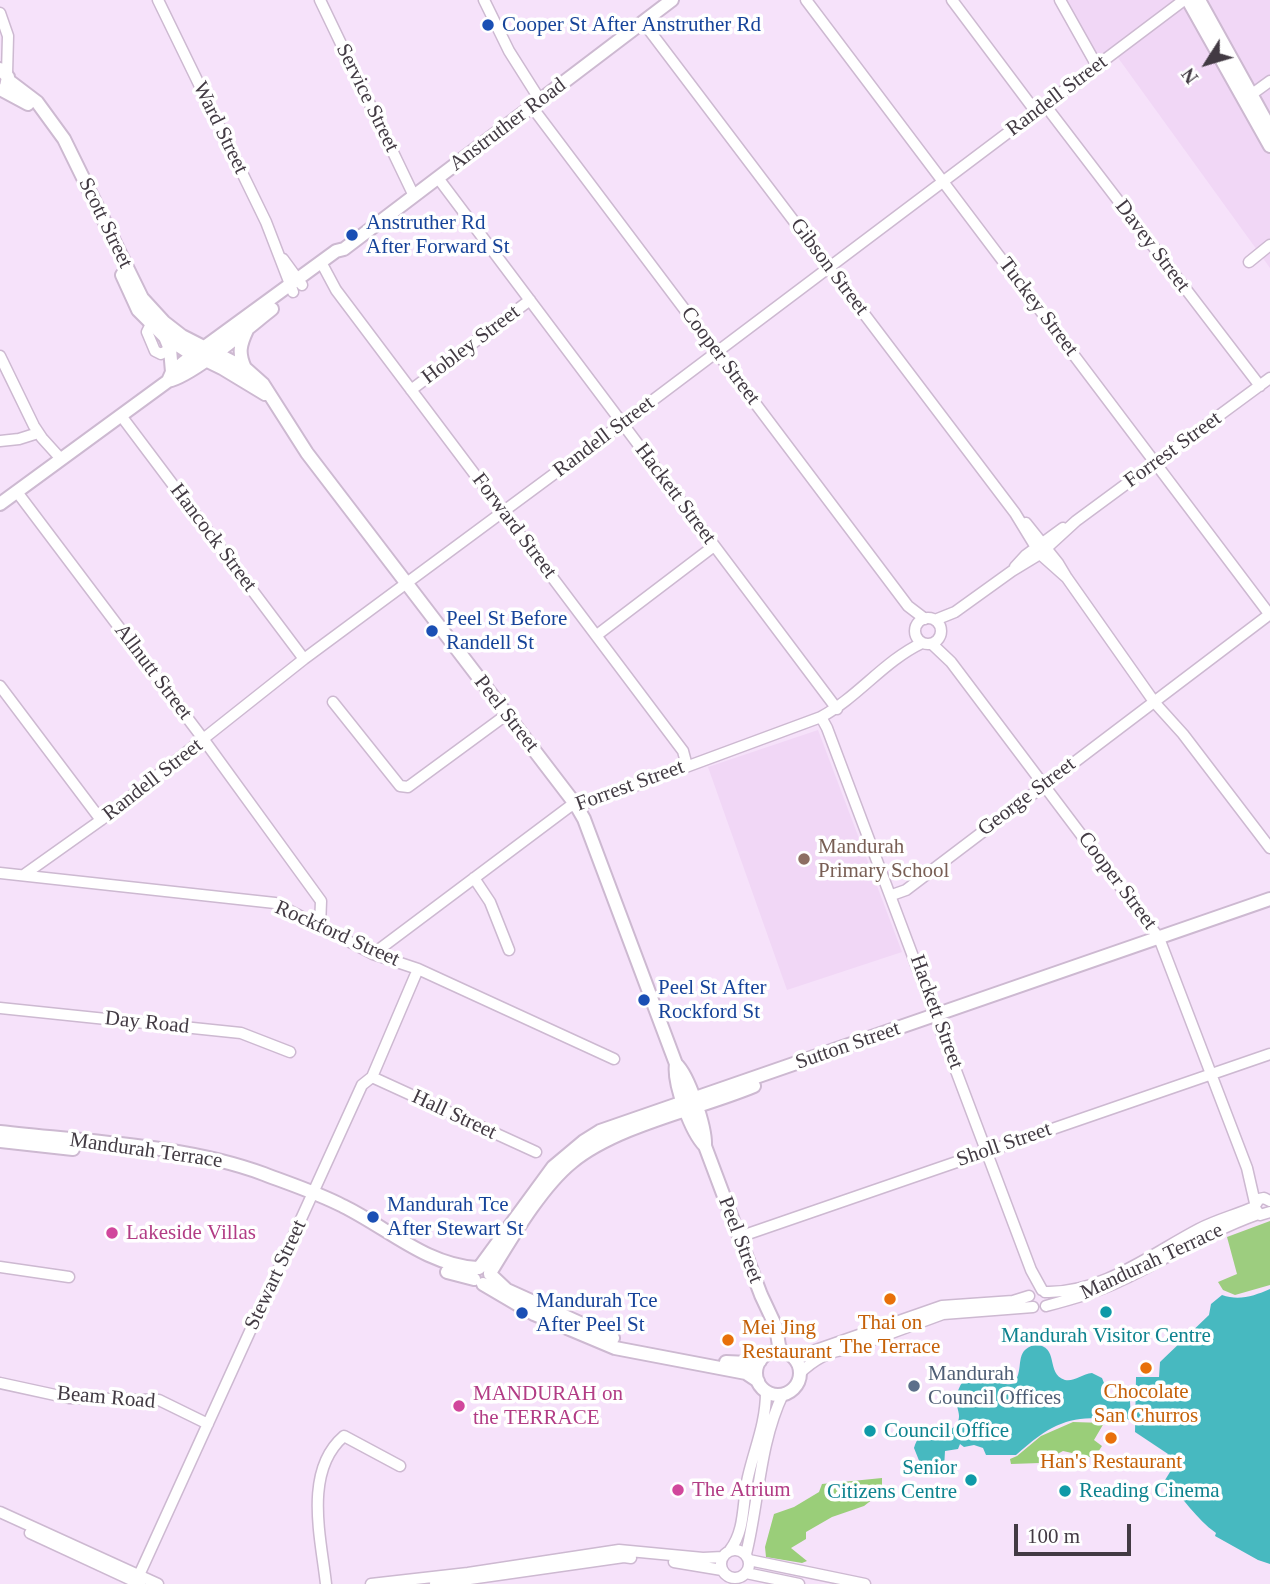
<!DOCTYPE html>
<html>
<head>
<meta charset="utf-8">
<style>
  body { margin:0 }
  #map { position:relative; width:1270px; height:1584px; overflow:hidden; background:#f6e2fa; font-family:"Times New Roman",serif }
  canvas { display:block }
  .north { position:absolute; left:1172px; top:28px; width:70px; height:70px; -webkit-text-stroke:5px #fff; paint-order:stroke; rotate:233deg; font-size:19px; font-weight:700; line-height:28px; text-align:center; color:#423a43 }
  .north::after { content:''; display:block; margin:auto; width:24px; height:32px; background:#423a43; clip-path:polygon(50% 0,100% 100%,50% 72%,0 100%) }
  .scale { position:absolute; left:1014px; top:1524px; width:117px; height:32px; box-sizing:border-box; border:4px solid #423a43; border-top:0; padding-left:9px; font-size:21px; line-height:24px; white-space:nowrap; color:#423a43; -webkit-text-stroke:5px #fff; paint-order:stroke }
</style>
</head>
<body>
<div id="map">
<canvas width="1270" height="1584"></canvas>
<div class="north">N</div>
<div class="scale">100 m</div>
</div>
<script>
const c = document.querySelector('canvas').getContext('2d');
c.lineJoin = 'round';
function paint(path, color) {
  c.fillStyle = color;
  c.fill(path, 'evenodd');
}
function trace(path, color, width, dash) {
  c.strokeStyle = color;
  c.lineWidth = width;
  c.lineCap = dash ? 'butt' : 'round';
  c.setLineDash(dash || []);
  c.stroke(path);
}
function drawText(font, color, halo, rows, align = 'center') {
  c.font = font + ' "Times New Roman",serif';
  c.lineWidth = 7;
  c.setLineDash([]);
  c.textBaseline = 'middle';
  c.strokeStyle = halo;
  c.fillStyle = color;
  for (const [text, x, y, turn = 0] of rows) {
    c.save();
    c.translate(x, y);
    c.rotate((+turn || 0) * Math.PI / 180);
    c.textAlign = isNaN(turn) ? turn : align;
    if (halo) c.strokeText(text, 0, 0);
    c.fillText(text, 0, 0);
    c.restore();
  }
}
paint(new Path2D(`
  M1057,0h213v268l-154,-213 -20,14z
  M818,730l84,222 -115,38 -79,-223z`), '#f1d7f6');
paint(new Path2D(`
  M1270,1221v64l-35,10 -12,-5 -5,-8 19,-8 -10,-37z`), '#9dcd7f');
paint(new Path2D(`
  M1073,1422l31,1 -10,17 8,6 -8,12 -31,-7 -23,12 -29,1 -1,-5 7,-3 24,-20z
  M882,1478v14l-18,14 -32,11 -26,15v7l-15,9 16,13 -5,2 -36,-6 -1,-10 9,-33 20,-7 25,-15 3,-8z`), '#9ace79');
paint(new Path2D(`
  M1270,1289v275l-12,-4 -43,-24 1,-3c-20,-14 -33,-36 -51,-53l10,-16 -9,-8 2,-2 -33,-22 1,-55h23l1,-15 49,-47 2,-11 11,-9c17,6 32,1 48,-6z
  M1035,1345c25,0 10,29 30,35 9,2 17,-6 27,-7l10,5 8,20 20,3 1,19c-57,-4 -71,-4 -115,35h-30l-3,-7 -9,-3 -10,2 -4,-3 -2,5 -13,2 -1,17 -13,1 -11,-6 -6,-15c6,-20 18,-17 36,-18 18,-13 3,-20 7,-36 11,-37 39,-3 57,-11 11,-14 -1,-33 21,-38z`), '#47b9c0');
const minor = new Path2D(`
  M158,0l108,222 27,70
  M320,0l94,196
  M484,0l25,51 31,49
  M806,0l464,615
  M952,0l84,112
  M1060,0l37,66
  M0,13l8,23 -1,38
  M643,22l372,491 25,41 27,24
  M1248,97l22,-16
  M1045,105l215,281
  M532,107l376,499 17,13
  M438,178l399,531
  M283,259l19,26
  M321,262l15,28 347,461 4,15
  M1249,262l21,-17
  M151,324l-4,8 8,19 6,3 5,-3
  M0,356l34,70 8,12 19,21
  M411,390l119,-90
  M122,417l182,242
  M0,441l19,-2 19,-6
  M17,492l187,248 117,161 -1,26
  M1026,523l32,40 9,15 88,125 28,31 87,114
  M1015,567l11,-12 37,-27
  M915 631a13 13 0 1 1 26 0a13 13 0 1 1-26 0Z
  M935,620l20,-8 57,-41 28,-17 36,-33 194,-143
  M597,635l117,-89
  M932,644l19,18 208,276 88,230 8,35
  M0,686l101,134
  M333,702l67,84 8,1 98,-72
  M821,717l6,11 204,542 11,20
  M0,873l275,30 98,51 45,15 196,90
  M25,874l76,-54 203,-161 308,-228 572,-431
  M474,878l16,24 19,48
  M892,895l14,-5 364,-276
  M373,954l196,-147 25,-6 227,-84c37,-20 63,-56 101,-74
  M0,1008l241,25 49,19
  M372,1077l164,75
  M1270,1201l-6,-3 -5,1 -5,8 6,8 10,-3
  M739,1237l531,-183
  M0,1267l69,10
  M1045,1292c56,2 106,-38 154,-63 17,-9 37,-14 55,-22
  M1046,1306c26,-7 52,-14 76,-26 46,-22 88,-49 136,-66
  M795,1360l18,-9 129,-45 71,-5 16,-5
  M799,1374c14,-14 29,-23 49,-25l95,-35 90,-7
  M0,1383l69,15 90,2 49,24
  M0,1512l158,72
  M30,1533l110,51
  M721 1564a14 14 0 1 1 28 0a14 14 0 1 1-28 0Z
  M730,1550c16,-21 12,-48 18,-73 7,-30 18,-54 18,-85
  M746,1554c13,-52 13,-110 37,-160
  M749,1560l116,24
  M674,1562l48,8
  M746,1573l53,11
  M135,1584l227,-499 10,-8 46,-108
  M326,1584c-5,-46 -23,-113 18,-148l56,30
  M371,1584l97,-11 151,-23 84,8 20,-1
  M435,1584l189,-27 7,1`);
const major = new Path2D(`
  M1188,0l82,146
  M1199,0l71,128
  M0,69l8,8 -2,10
  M8,80l29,22 27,37 78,159 22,24 18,14 63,32 18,16 44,69 269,352 8,14 92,245c13,12 30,64 29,82
  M2,90l26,14
  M122,275l16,35 27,27 20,13 37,18 43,26
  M165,337l5,12 2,23
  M245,368c-7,-15 -5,-23 2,-38
  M168,381l4,-9 12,-10 152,-111 8,-2 328,-249
  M0,504l168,-123c26,-6 81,-54 104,-72
  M676,1064c-3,19 15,68 29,82l56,149 15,32 4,25
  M0,1132c85,10 183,12 264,42 26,10 54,19 79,32 45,22 83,59 134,62
  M0,1141l73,8
  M479,1268l74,-101 31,-26 16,-10 670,-232
  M447,1272l27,7
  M490,1273c21,-34 51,-86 82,-111 45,-37 127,-53 182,-76
  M490,1274l17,16 106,48
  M483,1284l51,30 81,34 131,25 12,8
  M756 1373a22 22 0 1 1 44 0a22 22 0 1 1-44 0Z
  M726,1362l23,1 11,-2`);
trace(minor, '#cdb9d1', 13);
trace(major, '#cdb9d1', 16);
trace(minor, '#fff', 10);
trace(major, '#fff', 12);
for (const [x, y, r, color] of [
  [488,25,7,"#1a4fb4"],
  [352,235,7,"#1a4fb4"],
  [432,631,7,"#1a4fb4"],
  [804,859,7,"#8d6e63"],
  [644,1000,7,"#1a4fb4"],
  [373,1217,7,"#1a4fb4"],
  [112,1233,7,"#d1479c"],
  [890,1299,7,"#e8710a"],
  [1106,1312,7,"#0f9aa8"],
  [522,1313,7,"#1a4fb4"],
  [728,1340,7,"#e8710a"],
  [1146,1368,7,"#e8710a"],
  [914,1386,7,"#5c6f8a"],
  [459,1406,7,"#d1479c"],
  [870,1431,7,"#0f9aa8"],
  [1111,1438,7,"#e8710a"],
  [971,1480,7,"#0f9aa8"],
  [678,1490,7,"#d1479c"],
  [1065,1491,7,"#0f9aa8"]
]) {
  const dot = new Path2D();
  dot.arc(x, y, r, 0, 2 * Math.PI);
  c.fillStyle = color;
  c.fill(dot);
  trace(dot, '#fff', 2.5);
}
drawText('21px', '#164399', '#fff', [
  ["Cooper St After Anstruther Rd",502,25],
  ["Anstruther Rd",366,223],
  ["After Forward St",366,247],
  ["Peel St Before",446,619],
  ["Randell St",446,643],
  ["Peel St After",658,988],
  ["Rockford St",658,1012],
  ["Mandurah Tce",387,1205],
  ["After Stewart St",387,1229],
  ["Mandurah Tce",536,1301],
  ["After Peel St",536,1325]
], 'left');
drawText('21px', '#423a43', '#fff', [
  ["Randell Street",1057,96,-37],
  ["Service Street",367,98,64],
  ["Anstruther Road",508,125,-37],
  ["Ward Street",220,128,64],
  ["Scott Street",105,223,64],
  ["Davey Street",1152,246,53],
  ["Gibson Street",829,267,53],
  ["Tuckey Street",1038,307,53],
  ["Hobley Street",471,345,-37],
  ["Cooper Street",720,356,53],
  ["Randell Street",604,437,-37],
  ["Forrest Street",1173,450,-36],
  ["Hackett Street",675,494,53],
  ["Forward Street",514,526,53],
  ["Hancock Street",213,538,53],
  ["Allnutt Street",153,672,53],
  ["Peel Street",506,714,52],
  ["Randell Street",153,780,-38],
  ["Forrest Street",630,786,-20],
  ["George Street",1027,797,-37],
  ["Cooper Street",1117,881,53],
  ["Rockford Street",337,934,24],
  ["Hackett Street",936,1012,70],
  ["Day Road",147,1023,6],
  ["Sutton Street",848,1046,-19],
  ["Hall Street",454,1115,25],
  ["Sholl Street",1004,1145,-19],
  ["Mandurah Terrace",146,1151,8],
  ["Peel Street",740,1240,69],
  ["Mandurah Terrace",1152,1262,-25],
  ["Stewart Street",276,1275,-65],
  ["Beam Road",106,1398,5]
]);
drawText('21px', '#785e54', '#fff', [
  ["Mandurah",818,847],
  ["Primary School",818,871]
], 'left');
drawText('21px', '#b23c85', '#fff', [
  ["Lakeside Villas",126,1233],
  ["MANDURAH on",473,1394],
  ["the TERRACE",473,1418],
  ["The Atrium",692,1490]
], 'left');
drawText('21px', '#c56008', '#fff', [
  ["Thai on",890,1323],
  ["The Terrace",890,1347],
  ["Mei Jing",742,1328,"left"],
  ["Restaurant",742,1352,"left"],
  ["Chocolate",1146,1392],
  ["San Churros",1146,1416],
  ["Han's Restaurant",1111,1462]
]);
drawText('21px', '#0d838f', '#fff', [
  ["Mandurah Visitor Centre",1106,1336,"center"],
  ["Council Office",884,1431],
  ["Senior",957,1468,"right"],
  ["Citizens Centre",957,1492,"right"],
  ["Reading Cinema",1079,1491]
], 'left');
drawText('21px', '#4e5e75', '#fff', [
  ["Mandurah",928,1374],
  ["Council Offices",928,1398]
], 'left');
</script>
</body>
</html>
